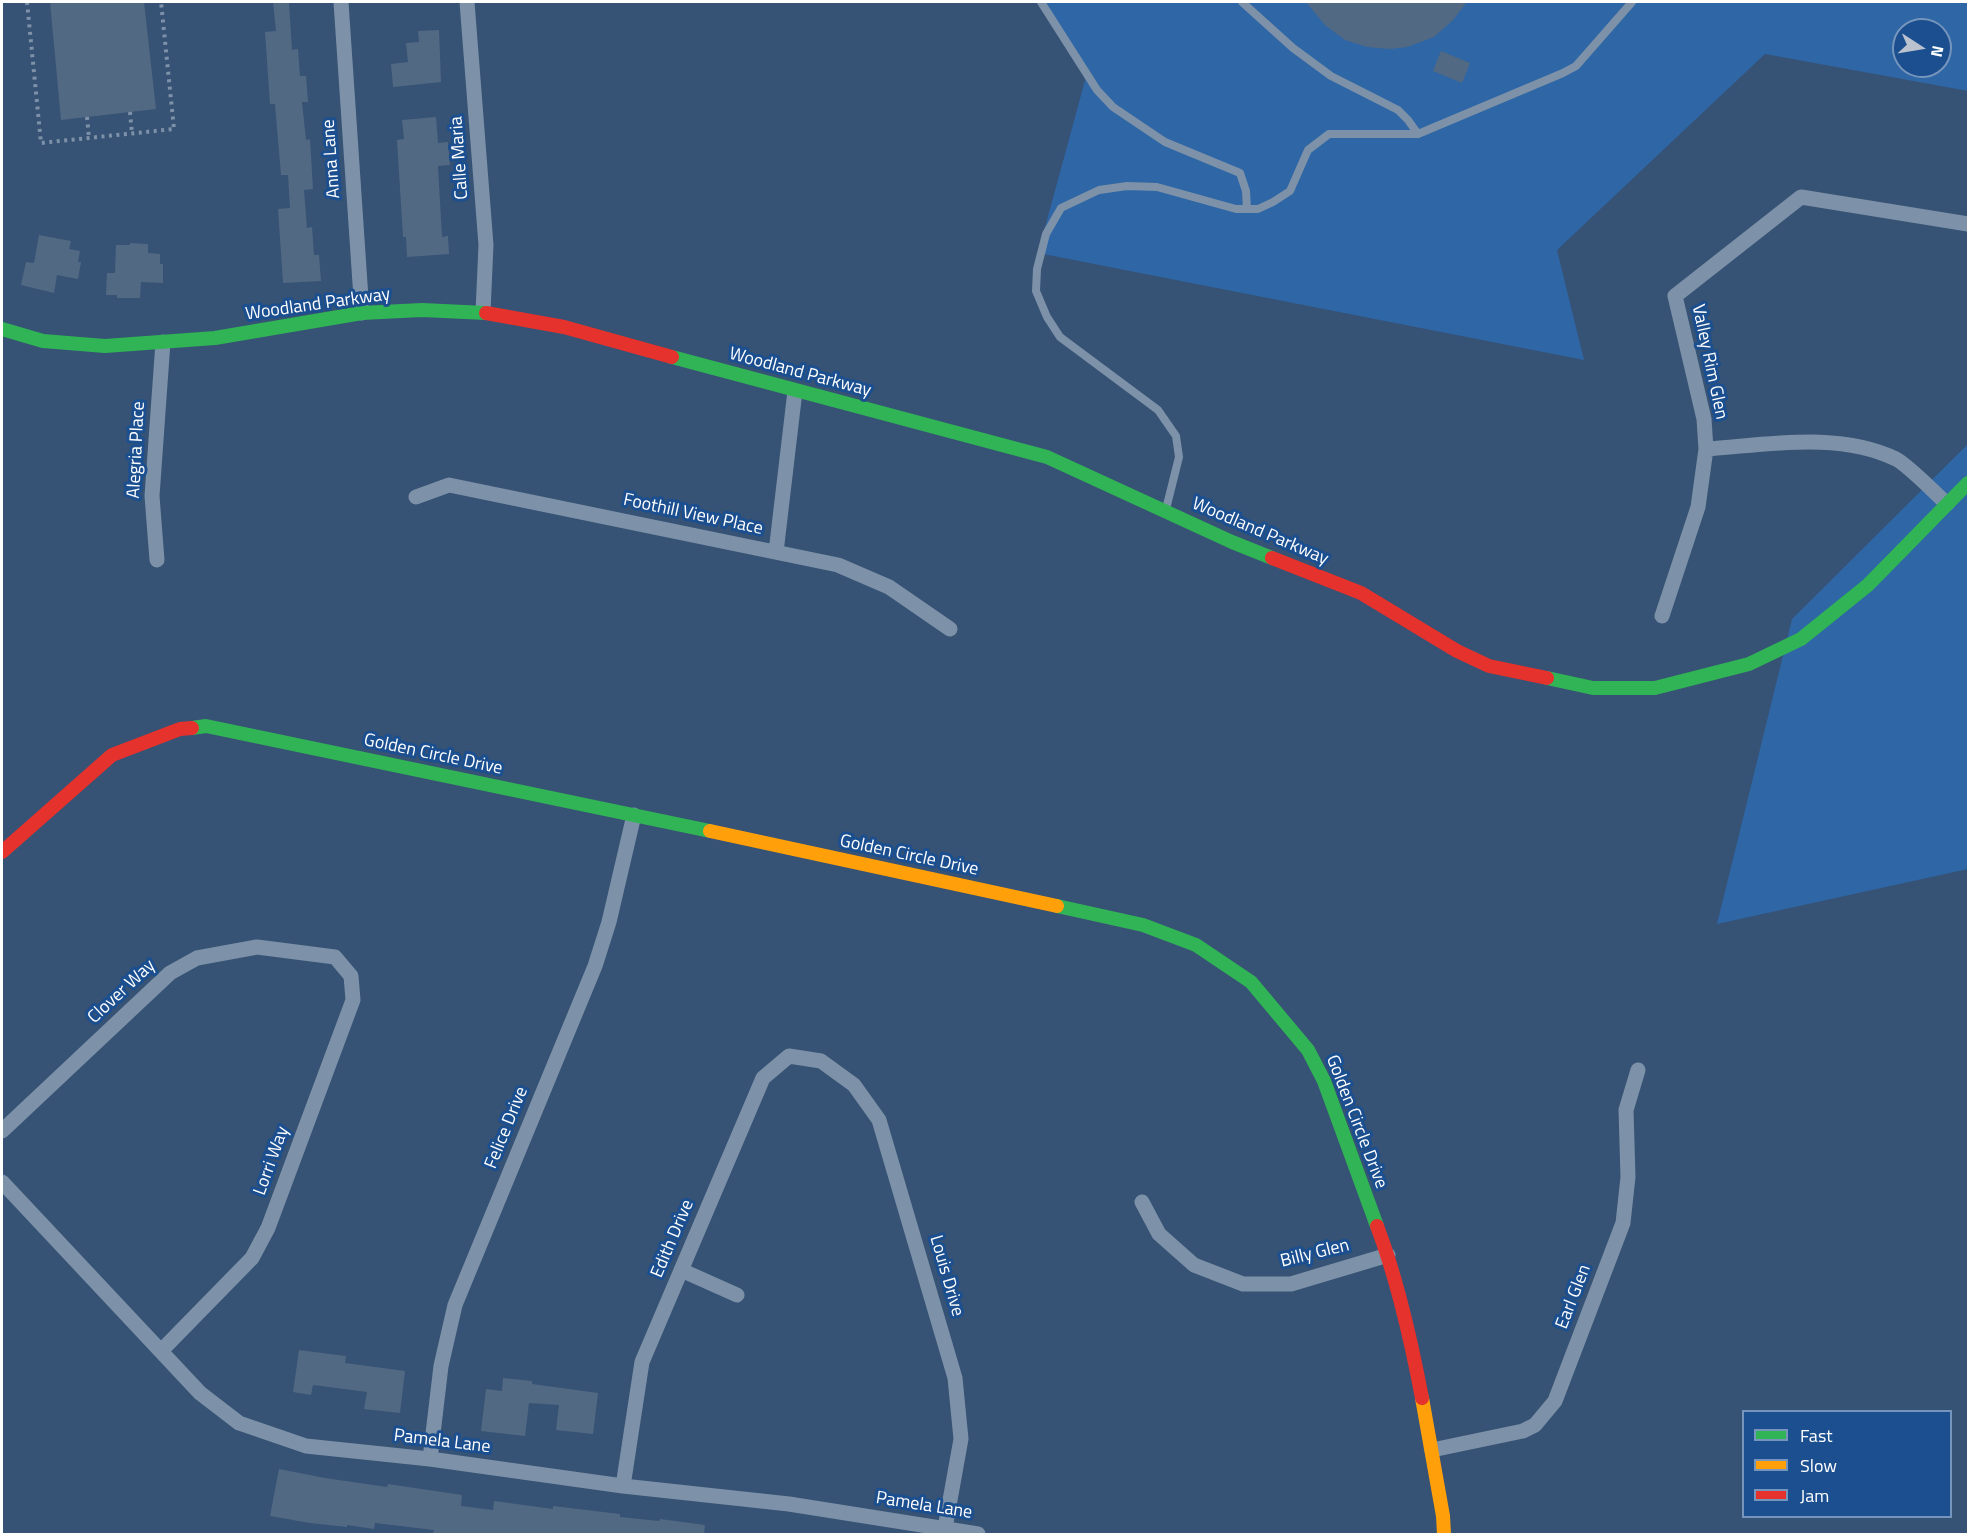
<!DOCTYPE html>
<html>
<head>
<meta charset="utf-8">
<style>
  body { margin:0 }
  #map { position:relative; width:1970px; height:1536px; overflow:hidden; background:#365274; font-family:"Titillium Web",sans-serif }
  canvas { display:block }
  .frame { position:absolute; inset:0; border:3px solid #fff; pointer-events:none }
  .legend { position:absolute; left:1742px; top:1410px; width:210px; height:108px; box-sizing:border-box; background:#1b4f8f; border:2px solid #7695bc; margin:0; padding:8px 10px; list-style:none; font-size:18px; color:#fff }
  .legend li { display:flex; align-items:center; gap:12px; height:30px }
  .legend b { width:30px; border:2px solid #7695bc }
  .north { position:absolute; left:1892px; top:18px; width:60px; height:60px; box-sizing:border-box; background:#1b4f8f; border:2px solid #7695bc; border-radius:50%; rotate:102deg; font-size:16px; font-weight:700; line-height:24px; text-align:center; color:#fff }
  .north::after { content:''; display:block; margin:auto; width:21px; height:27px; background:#b9c2ce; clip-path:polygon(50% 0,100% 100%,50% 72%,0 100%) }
</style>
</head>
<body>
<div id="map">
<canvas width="1970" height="1536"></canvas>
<div class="frame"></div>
<ul class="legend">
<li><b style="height:8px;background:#30b455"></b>Fast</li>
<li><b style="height:8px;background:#ff9f0a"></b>Slow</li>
<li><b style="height:8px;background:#e5322d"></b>Jam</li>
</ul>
<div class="north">N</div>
</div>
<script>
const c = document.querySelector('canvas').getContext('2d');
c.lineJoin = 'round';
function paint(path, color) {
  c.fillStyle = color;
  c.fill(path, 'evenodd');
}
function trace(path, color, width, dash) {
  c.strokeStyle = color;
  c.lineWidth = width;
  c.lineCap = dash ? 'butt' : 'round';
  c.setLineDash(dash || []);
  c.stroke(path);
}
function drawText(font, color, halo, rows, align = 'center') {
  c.font = font + ' "Titillium Web",sans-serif';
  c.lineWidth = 6;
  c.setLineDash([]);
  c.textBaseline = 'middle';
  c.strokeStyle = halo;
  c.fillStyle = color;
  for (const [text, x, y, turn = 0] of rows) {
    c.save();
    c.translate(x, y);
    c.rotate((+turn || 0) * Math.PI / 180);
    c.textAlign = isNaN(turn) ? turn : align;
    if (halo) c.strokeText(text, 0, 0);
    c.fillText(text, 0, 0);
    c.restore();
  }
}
paint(new Path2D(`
  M1041,2h927v89l-203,-37 -208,196 27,110 -546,-107 49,-180zM1904,30h36v36h-36z
  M1968,444v425l-251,55 75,-305z`), '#2f66a5');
paint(new Path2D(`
  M50,2h94l12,107 -95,11z
  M273,2h16l3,48 6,-1 2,27h6l2,26h-6l4,38 4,-1 3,50 -9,1 3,38 5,-1 2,28h5l2,26 -38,2 -5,-74 12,-1 -2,-33h-7l-6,-71h-5l-5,-72 11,-1z
  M1306,2h161l-14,18 -19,17 -27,10 -17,2 -23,-2 -22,-7 -20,-15z
  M439,30l2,52 -48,5 -2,-23 17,-2 -2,-19 13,-1 -1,-11z
  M1441,51l29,12 -8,20 -29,-12z
  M436,117l2,26 10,-1 2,23 -12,1 4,71 6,-1 1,18 -42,3 -1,-20h-3l-6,-97 7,-1 -2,-19z
  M39,235l32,6 -2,8 11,2 -2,11h3l-3,17 -21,-4 -3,18 -33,-8 5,-23 8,1z
  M130,243l18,1v9l12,1v10h3v19l-22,-1 -1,16h-23v-3h-11l1,-22h8l1,-28h14z
  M299,1350l47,6 -1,7 60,8 -5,42 -36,-4 3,-17 -54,-7 -2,10 -18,-3z
  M503,1378l29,3v3l66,9 -5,41 -37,-4 3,-25 -30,-2 -4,33 -44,-5 5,-42 16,2z
  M279,1469l46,9 62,9 1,-3 74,11 -1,11 32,4 1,-9 59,8v-3l67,8v3l39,4 1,-2 45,6 -1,9h-262l-9,-1 1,-3 -59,-7 -1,6 -27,-4v2l-37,-4 -40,-7z`), '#526984');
trace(new Path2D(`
  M27,2l14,141 133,-14 -13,-127
  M130,112l2,22
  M87,117l2,21`), '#7d92a8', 4, [3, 4.5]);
trace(new Path2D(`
  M1041,2l56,88 16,17 52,35 75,31 6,18 1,18
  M1242,2l51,46 38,28 67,34 10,10 10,14
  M1166,509l13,-52 -3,-21 -18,-26 -98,-73 -13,-20 -11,-26 1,-22 9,-35 15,-26 38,-18 28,-4 30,1 79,22h22l15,-7 17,-11 18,-41 21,-16h89l145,-61 13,-7 56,-64`), '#7d92a8', 8);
trace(new Path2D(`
  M341,2l21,311
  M467,2l19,243 -3,67
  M1706,449c61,-4 133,-18 190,10 13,7 39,34 51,45
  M416,497l33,-12 389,80 51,22 61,42
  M776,552l19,-161
  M157,560l-5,-64 11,-154
  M1662,616l36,-109 8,-58 -2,-30 -29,-123 126,-99 167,27
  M2,1131l168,-158 27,-15 60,-11 78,10 16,19 2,24 -85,228 -16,30 -91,93
  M2,1182l198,211 39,30 67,23 124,13 193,27 166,18 189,30
  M1142,1202l17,32 35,31 49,19h48l97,-29
  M681,1270l56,25
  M1432,1450l91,-19 12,-6 20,-24 68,-178 5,-46 -2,-67 12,-40
  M430,1459l11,-93 14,-61 140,-339 14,-44 25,-107
  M623,1486l19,-124 121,-284 26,-22 32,5 33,24 25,35 76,258 6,61 -16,89`), '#7d92a8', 15);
trace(new Path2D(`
  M2,329l41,12 62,5 110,-8 147,-25 60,-3 64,3
  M672,357l375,100 185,85 40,16
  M1547,678l46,10h62l94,-24 52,-25 67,-54 100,-102
  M192,728l14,-2 504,105
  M1057,906l86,19 53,20 55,37 57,68 16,31 53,145`), '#30b455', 14);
trace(new Path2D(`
  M710,831l347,75
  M1422,1398l21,118 1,18`), '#ff9f0a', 14);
trace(new Path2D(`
  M486,313l78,14 108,30
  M1272,558l89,35 96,58 32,15 58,12
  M2,852l110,-97 68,-26 12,-1
  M1377,1226c21,55 34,114 45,172`), '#e5322d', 14);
drawText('18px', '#fff', '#1b4f8f', [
  ["Calle Maria",460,158,-94],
  ["Anna Lane",332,159,-94],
  ["Woodland Parkway",318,305,-8],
  ["Valley Rim Glen",1709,362,78],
  ["Woodland Parkway",800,373,15],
  ["Alegria Place",137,450,-87],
  ["Foothill View Place",693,515,12],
  ["Woodland Parkway",1260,532,23],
  ["Golden Circle Drive",433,755,12],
  ["Golden Circle Drive",909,856,12],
  ["Clover Way",122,992,-43],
  ["Golden Circle Drive",1356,1122,69],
  ["Felice Drive",507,1128,-68],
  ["Lorri Way",272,1161,-70],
  ["Edith Drive",673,1239,-67],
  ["Billy Glen",1315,1254,-14],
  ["Louis Drive",946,1276,74],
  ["Earl Glen",1574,1297,-69],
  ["Pamela Lane",442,1442,7],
  ["Pamela Lane",924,1506,9]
]);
</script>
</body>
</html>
